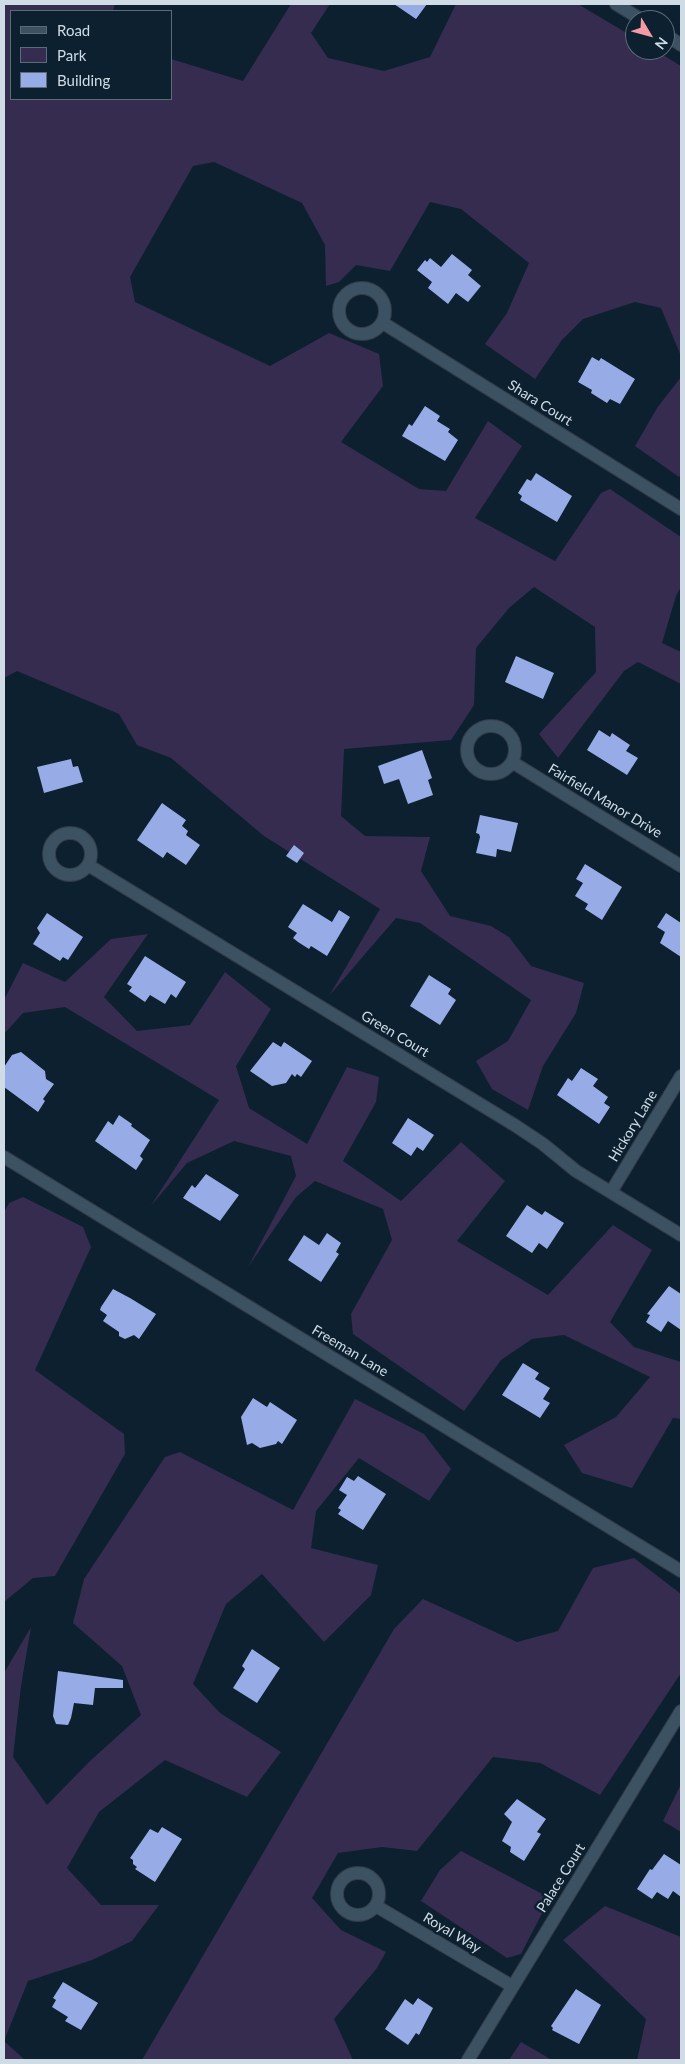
<!DOCTYPE html>
<html>
<head>
<meta charset="utf-8">
<style>
  body { margin:0 }
  #map { position:relative; width:685px; height:2064px; overflow:hidden; background:#0d202f; font-family:Lato,sans-serif }
  canvas { display:block }
  .frame { position:absolute; inset:0; border:5px solid #cfdce6; pointer-events:none }
  .legend { position:absolute; left:10px; top:10px; width:162px; height:90px; box-sizing:border-box; background:#0d202f; border:1px solid #5b6b78; margin:0; padding:6px 9px; list-style:none; font-size:15px; color:#cfdce6 }
  .legend li { display:flex; align-items:center; gap:10px; height:25px }
  .legend b { width:25px; border:1px solid #5b6b78 }
  .north { position:absolute; left:625px; top:10px; width:50px; height:50px; box-sizing:border-box; background:#0d202f; border:1px solid #5b6b78; border-radius:50%; rotate:127deg; font-size:14px; font-weight:700; line-height:20px; text-align:center; color:#cfdce6 }
  .north::after { content:''; display:block; margin:auto; width:18px; height:22px; background:#f49aa5; clip-path:polygon(50% 0,100% 100%,50% 72%,0 100%) }
</style>
</head>
<body>
<div id="map">
<canvas width="685" height="2064"></canvas>
<div class="frame"></div>
<ul class="legend">
<li><b style="height:6px;background:#3c5162"></b>Road</li>
<li><b style="height:14px;background:#352c4f"></b>Park</li>
<li><b style="height:14px;background:#97ace7"></b>Building</li>
</ul>
<div class="north">N</div>
</div>
<script>
const c = document.querySelector('canvas').getContext('2d');
c.lineJoin = 'round';
function paint(path, color) {
  c.fillStyle = color;
  c.fill(path, 'evenodd');
}
function trace(path, color, width, dash) {
  c.strokeStyle = color;
  c.lineWidth = width;
  c.lineCap = dash ? 'butt' : 'round';
  c.setLineDash(dash || []);
  c.stroke(path);
}
function drawText(font, color, halo, rows, align = 'center') {
  c.font = font + ' Lato,sans-serif';
  c.lineWidth = 5;
  c.setLineDash([]);
  c.textBaseline = 'middle';
  c.strokeStyle = halo;
  c.fillStyle = color;
  for (const [text, x, y, turn = 0] of rows) {
    c.save();
    c.translate(x, y);
    c.rotate((+turn || 0) * Math.PI / 180);
    c.textAlign = isNaN(turn) ? turn : align;
    if (halo) c.strokeText(text, 0, 0);
    c.fillText(text, 0, 0);
    c.restore();
  }
}
paint(new Path2D(`
  M4,4h111l-2,7h-102v88h160v-40l72,22 48,-77h39l-19,29 17,25 56,13 46,-14 26,-53h122l57,34v12h20l26,16v290l-20,-48 -26,-6 -52,17 -21,21 -27,39 -50,-35 22,-31 22,-50 -68,-54 -31,-7 -40,69 -34,-6 -17,17 -13,4 -1,-41 -23,-42 -88,-41 -21,4 -63,111 5,25 135,64 59,-33 50,21 4,32 -42,56 78,47 27,2 42,-70 34,25 -47,72 80,43 46,-68 9,-4 71,48v50l-5,9 -14,47 19,9v32l-43,-22 -14,9 -66,87 -19,-24 57,-62 -1,-45 -61,-40 -25,21 -33,40 -2,57 -23,35 -107,9 -3,67 24,20 65,1 -9,34 29,45 41,10 18,11 22,29 53,17 -8,30 -33,53 -15,44 -36,-21 -16,-28 32,-20 23,-41 -111,-77 -24,-5 -67,78 51,-87 -116,-73 -93,-78 -34,-13 -18,-31 -102,-43 -13,7z
  M681,377v97l-2,3 -44,-31 22,-38z
  M148,934l-44,63 33,34 53,-6 35,-53 46,37 -35,57 13,42 58,36 40,-77 32,10 -3,25 -33,59 58,40 60,-59 44,39 -48,60 91,54 65,-70 39,25 -42,72 24,25 47,15v57l-8,-1 -41,70 -50,-15 -18,-28 52,-28 34,-40 -86,-42 -32,4 -31,21 -37,51 -111,-77 -2,-20 41,-74 -9,-31 -68,-28 -19,16 -48,70 48,-91 -5,-20 -57,-15 -47,22 -37,44 69,-107 -154,-93 -42,6 -19,21v-34l19,-37 42,19 46,-43z
  M23,1197l60,30 8,20 -56,123 89,64 1,20 -70,122 -22,2 -29,24v-390l5,-9z
  M355,1399l69,35 27,35 -22,32 -70,-43 -43,53 -5,37 67,17 -7,30 -47,47 -62,-68 -36,30 -33,80 27,29 61,39 -34,45 -82,-37 -66,52 -32,56 34,37h58l-27,36 -40,19 -64,21 -24,60 21,19h-21v-387l27,-46 -10,59 -8,71 34,48 43,-44 51,-46 -19,-49 -49,-43 11,-44 81,-122 15,-5 113,58z
  M634,1558l47,36v79l-81,122 -60,-32 -47,-6 -76,94 -35,-4 -44,6 -26,45 29,32 45,22 -9,16 -43,51 19,41h-211l252,-431 29,-30 94,43 41,-11 35,-63z
  M681,1784v48l-18,-11z
  M461,1851l89,47 -29,56 -14,4 -86,-57 19,-31z
  M605,1906l76,31v123h-44l9,-41 -83,-79z
  M521,2042l31,18h-43z`), '#352c4f');
paint(new Path2D(`
  M394,4h33l-11,15z
  M452,254l20,16 -4,5 13,11 -13,16 -12,-9 -8,11 -20,-16 4,-6 -15,-12 8,-10 2,2 3,-4 11,9z
  M592,357l7,4 2,-3 34,21 -15,25 -10,-5 -3,4 -16,-10 1,-3 -14,-8z
  M425,406l15,10 -3,5 13,8 -2,3 10,8 -13,21 -43,-25 7,-12 3,2z
  M536,473l36,23 -15,26 -37,-22 2,-4 -4,-3 9,-14 4,2z
  M516,656l38,17 -11,26 -38,-17z
  M599,730l11,7 2,-4 18,12 -4,6 12,7 -11,17 -40,-25z
  M422,750l10,28 -4,2 5,15 -25,9 -9,-25 -15,5 -6,-18z
  M71,759l2,8 5,-1 5,16 -39,11 -7,-26z
  M162,803l24,17 -4,6 6,5 -2,4 14,10 -14,20 -19,-13 -4,6 -26,-18z
  M480,815l38,8 -7,29 -14,-3 -1,8 -20,-4 4,-16 -1,-3 -3,-1z
  M294,845l10,8 -7,10 -11,-7z
  M585,864l37,23 -20,33 -17,-11 3,-5 -13,-8 8,-13 -7,-4z
  M303,904l29,18 7,-12 11,7 -23,39 -16,-10 -2,3 -11,-7 -5,-4 4,-5 -9,-6z
  M47,913l36,24 -15,23 -5,-3 -3,4 -27,-17 7,-11 -3,-5z
  M666,913l15,10v34l-21,-14 5,-11 -8,-5z
  M145,956l41,26 -10,16 -5,-4 -6,10 -15,-9 -5,7 -16,-11 3,-4 -5,-3z
  M429,975l22,14 -3,5 8,6 -16,25 -30,-19z
  M273,1042l8,5 3,-5 28,19 -11,16 -4,-3 -2,3 -3,-3 -6,9 -14,3 -22,-15z
  M21,1052l24,19 1,8 8,5 -11,15 2,2 -7,11 -34,-25v-20l8,-12z
  M581,1068l17,11 -5,7 15,11 -4,6 6,4 -11,17 -42,-29 11,-17 4,3z
  M119,1115l13,9 -1,2 19,14 -10,16 3,3 -7,11 -41,-29 13,-20 5,4z
  M408,1118l26,17 -11,16 -6,-4 -6,9 -19,-13z
  M206,1174l33,21 -19,26 -37,-23 9,-13 3,3z
  M527,1205l15,10 3,-4 19,12 -17,26 -8,-6 -7,10 -26,-17z
  M327,1233l14,10 -5,9 3,2 -18,28 -33,-22 16,-25 15,10z
  M669,1286l12,8v36l-13,-9 -7,11 -15,-10 4,-7 -3,-1z
  M113,1289l17,9 26,16 -17,25 -5,-4 -9,4 -6,-3v-4l-16,-11 4,-6 -7,-5 1,-3z
  M523,1363l16,10 -4,6 15,9 -7,11 7,4 -10,15 -38,-23z
  M253,1398l14,9 3,-5 27,18 -15,24 -4,-3 -2,3 -16,4 -8,-5 -5,2 -6,-28z
  M358,1476l28,18 -23,36 -25,-16 3,-4 -3,-2 9,-13 -8,-5 8,-13 7,4z
  M252,1649l28,19 -23,35 -24,-15 12,-19 -3,-3z
  M58,1671l65,9v8h-28l-2,17 -19,-2 -3,15 -3,7 -12,-1 -3,-8z
  M517,1799l29,20 -9,13 4,2 -17,27 -14,-9 1,-5 -9,-6 10,-19 -8,-8z
  M162,1827l20,12 -27,43 -20,-13 2,-2 -4,-3v-4l-3,-2 20,-29 8,4z
  M664,1854l17,11v32l-8,-6 -5,8 -11,-7 -5,7 -15,-10 13,-20 2,1z
  M63,1982l35,21 -17,27 -16,-9 3,-4 -16,-10 4,-7 -3,-2z
  M576,1989l25,16 -22,39 -27,-14 1,-2 -2,-2z
  M418,1998l15,10 -14,27 -3,-2 -8,12 -23,-16 20,-30 8,6z`), '#97ace7');
const street = new Path2D(`
  M616,4l26,16
  M665,34l16,11
  M339 311a23 23 0 1 1 46 0a23 23 0 1 1-46 0Z
  M383,323l298,186
  M467 750a24 24 0 1 1 48 0a24 24 0 1 1-48 0Z
  M512,762l169,104
  M49 854a21 21 0 1 1 42 0a21 21 0 1 1-42 0Z
  M88,865l428,261 27,18 33,27 105,64
  M4,1157l677,414
  M611,1192l70,-116
  M337 1894a21 21 0 1 1 42 0a21 21 0 1 1-42 0Z
  M376,1906l136,80
  M468,2060l213,-349`);
trace(street, '#323c49', 14);
trace(street, '#3c5162', 12);
drawText('14px', '#cfdce6', '#0d202f', [
  ["Shara Court",540,403,32],
  ["Fairfield Manor Drive",605,801,31],
  ["Green Court",395,1034,31],
  ["Hickory Lane",633,1126,-59],
  ["Freeman Lane",350,1351,31],
  ["Palace Court",561,1878,-58],
  ["Royal Way",452,1933,31]
]);
</script>
</body>
</html>
